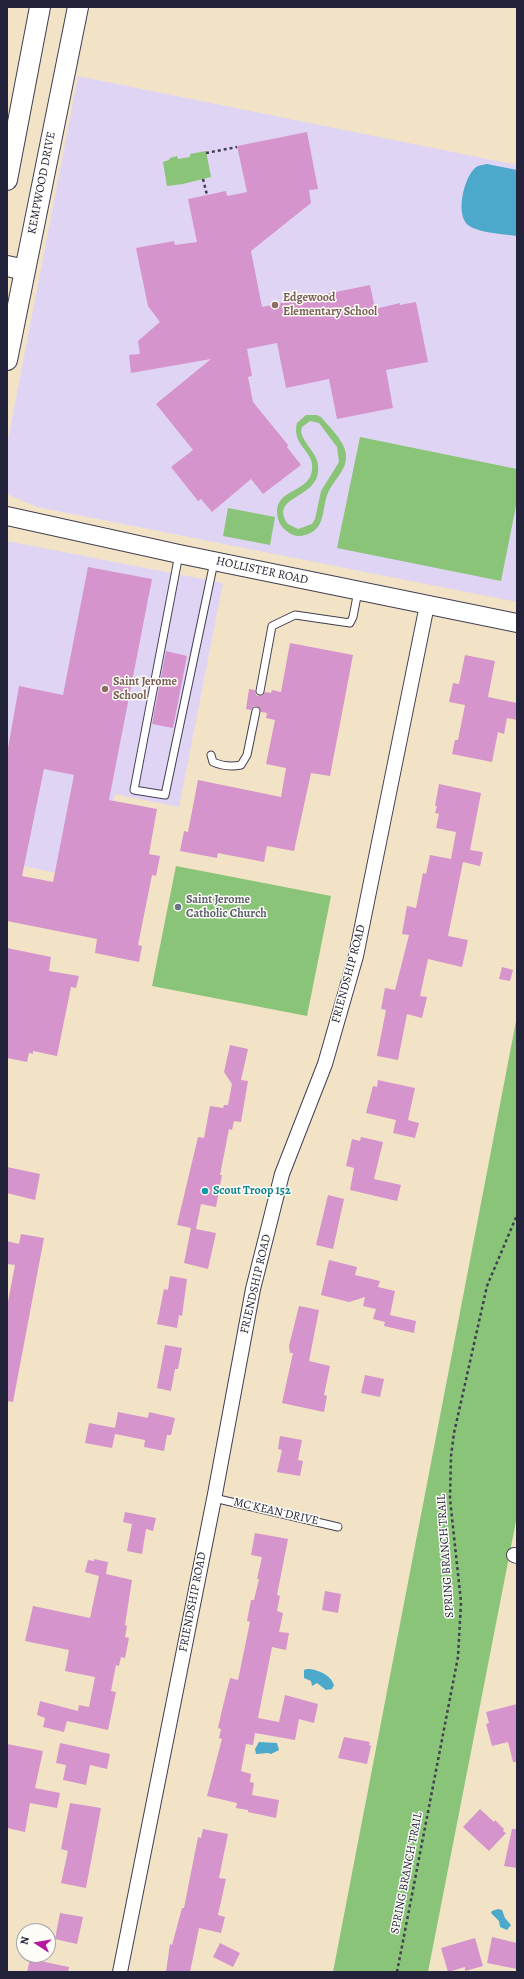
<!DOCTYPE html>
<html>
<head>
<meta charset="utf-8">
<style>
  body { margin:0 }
  #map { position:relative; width:524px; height:1979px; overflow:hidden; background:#f2e3c6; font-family:Alegreya,serif }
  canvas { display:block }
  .frame { position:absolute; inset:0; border:8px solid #22223b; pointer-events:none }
  .north { position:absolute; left:16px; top:1923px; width:40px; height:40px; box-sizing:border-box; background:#fdfcf7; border:1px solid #a5a5ac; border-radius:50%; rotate:282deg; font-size:11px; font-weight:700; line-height:16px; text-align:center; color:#22223b }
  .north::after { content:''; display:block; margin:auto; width:14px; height:18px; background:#b5179e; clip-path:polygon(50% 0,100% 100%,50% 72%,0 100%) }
</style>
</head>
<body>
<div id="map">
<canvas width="524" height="1979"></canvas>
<div class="frame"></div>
<div class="north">N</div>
</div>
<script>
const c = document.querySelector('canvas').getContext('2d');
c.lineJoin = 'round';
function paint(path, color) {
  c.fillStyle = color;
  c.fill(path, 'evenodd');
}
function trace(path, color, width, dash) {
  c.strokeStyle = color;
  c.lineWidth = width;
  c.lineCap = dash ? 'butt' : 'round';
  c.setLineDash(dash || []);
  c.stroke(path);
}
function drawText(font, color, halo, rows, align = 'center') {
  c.font = font + ' Alegreya,serif';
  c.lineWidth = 3;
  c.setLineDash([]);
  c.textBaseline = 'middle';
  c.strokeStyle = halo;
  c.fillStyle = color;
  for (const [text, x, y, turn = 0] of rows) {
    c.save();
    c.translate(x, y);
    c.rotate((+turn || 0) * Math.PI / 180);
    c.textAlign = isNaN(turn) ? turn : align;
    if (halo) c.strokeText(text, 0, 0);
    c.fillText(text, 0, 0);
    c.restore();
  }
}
paint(new Path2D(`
  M78,76l439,89v437l-480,-95 -30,-13v-49z
  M7,541l216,42 -44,224 -64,-13 -18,87 -90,-18z`), '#e0d4f4');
paint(new Path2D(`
  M206,151l5,26 -28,7 -16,2 -4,-24 6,-2 1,-2 7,-2 1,3 12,-2v-3z
  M306,415h11l4,2c9,11 24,24 25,38 1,16 -12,24 -18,38 -7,16 -1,36 -23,42 -6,2 -12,1 -17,-3 -7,-4 -11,-12 -11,-21 1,-23 32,-18 35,-41 3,-19 -21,-24 -15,-47zM310,421l9,2 18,24 2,15 -18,29 -6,28 -3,5 -14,5 -10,-5c-19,-27 26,-25 30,-51 3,-18 -13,-26 -17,-41l1,-5z
  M360,437l157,32v32l-16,80 -164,-33z
  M228,508l47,9 -5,28 -47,-9z
  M176,866l155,30 -24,120 -155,-30z
  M517,1016v500l-89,456h-95z`), '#8ac478');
paint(new Path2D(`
  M487,164l30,6v66c-13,-2 -39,-3 -49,-11 -13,-11 -4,-47 7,-57 3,-3 8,-3 12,-4z
  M307,1669c10,0 24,6 27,16l-2,4 -6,1 -9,-7 -5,3 -1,-5 -7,-3v-8z
  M259,1742l18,1 2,7 -8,4 -3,-1 -12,1 -1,-5z
  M498,1909l4,1 3,8 6,7 -4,5 -7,-3 -1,-6 -8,-8 1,-2z`), '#4da9cb');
paint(new Path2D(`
  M307,132l11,57 -9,1 2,13 -60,48 11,56 108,-22 5,24 25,-6v2l16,-3 12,60 -42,8 7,38 -56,11 -8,-40 -43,9 -9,-45 -30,6 5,27 -4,1 5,25 35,43 -1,2 14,18 -38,29 -12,-15 -39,33 -11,-13 -3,2 -27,-34 22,-17 -37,-46 55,-45 -80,14 -2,-18 11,-1 -2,-13 22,-19 -12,-16 -12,-58 38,-7 1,4 22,-3 -9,-43 38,-8 1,5 20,-4 -10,-46z
  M88,567l64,12 -43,221 48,9 -8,45 11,2 -4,20 -4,-1 -14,70 4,1 -3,16 -44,-9 2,-14 -90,-18v-167l12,-68 44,9zM44,769l30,6 -21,107 -31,-6z
  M290,643l63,12 -23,121 -19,-3 -17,78 -27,-5 -3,16 -46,-9 -1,5 -37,-7 4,-20 4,1 10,-52 83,17 5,-29 -20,-4 9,-44 -9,-2 1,-5 -6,-1 -4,-6h-3l-3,4 -5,-1 3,-20 6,1 1,5 3,1 6,-4 6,1 1,-3 9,2z
  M166,651l21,5 -14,72 -21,-4z
  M465,655l30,6 -7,36 29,6v17l-10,-2 -3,16 -6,-2 -6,30 -40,-8 3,-14h3l7,-35 -16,-3 4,-19 6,1z
  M439,784l42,9 -11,57 13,2 -3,14 -17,-4 -15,74 20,4 -6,27 -34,-8 -8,37 7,1 -5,21 -15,-4 -9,46 -21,-4 9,-46 -5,-1 4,-21 10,2 14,-55 -7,-1 5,-28 9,2 7,-35 3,1 4,-19 21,4 5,-27 -20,-4 3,-14 -4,-1 2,-7h-2z
  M7,948l44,9 -2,14 30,5 -3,12 -5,-1 -14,69 -24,-5v3l-4,-1 -2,9 -20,-4z
  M502,967l11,3 -3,11 -11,-2z
  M230,1045l18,4 -7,31 7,1 -7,41 -7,-1 -2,9 -3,-1 -9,46h2l-6,32 -15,-3 -5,25 -19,-4 21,-88 6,1 6,-32 13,2 1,-3h4l4,-21 -8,-12z
  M378,1080l37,8 -7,32 11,3 -4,15 -22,-5 3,-13 -30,-7 7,-27 4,1z
  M361,1137l22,5 -9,37 27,6 -4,16 -47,-11 4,-22 -8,-2 6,-27 8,2z
  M7,1167l33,7 -5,26 -28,-7z
  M328,1195l16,4 -11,50 -17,-4z
  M191,1228l25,5 -8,36 -24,-6z
  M21,1234l23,4 -31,164 -6,-1v-94l8,-42 -8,-1v-23l12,3z
  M329,1260l28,7 -2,8 25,6 -2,6 17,4 -5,24 26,6 -2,12 -30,-7 1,-4 -12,-3 3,-10 -13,-3 2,-9 -16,5 -28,-7z
  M170,1276l17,3 -5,37 -3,-1 -2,13 -20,-4 7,-35 4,1z
  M299,1306l20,4 -10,51 21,5 -6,29 3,1 -3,16 -42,-9 11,-50h-3l-1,-7z
  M165,1345l17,3 -4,21h-3l-4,22 -14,-3z
  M365,1375l19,4 -4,18 -19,-4z
  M118,1412l30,6 1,-6 26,6 -4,17h-4l-3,16 -20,-4 1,-7 -30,-6 -3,14 -27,-5 4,-20 26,5z
  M280,1436l22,4 -4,20 5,1 -3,15 -23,-4 5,-22 -4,-1z
  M125,1512l31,6 -3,13 -7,-2 -4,25 -15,-3 5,-27 -9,-2z
  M255,1533l33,6 -11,56 3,1 -3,15 6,2 -4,19 10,1 -3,17 -14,-3 -14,71 21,4 6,-27 33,9 -4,19 -15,-4 -4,21 -40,-7 -2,12 -7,-1 -5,27 10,3 -1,8 4,1 -2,12 27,5 -3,18 -28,-6v-2l-12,-2 1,-5 -30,-7 15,-57 -3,-1 2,-9 -3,-1 4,-18 8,-32 8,2 12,-58 -3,-1 4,-21h3l5,-21h-2l5,-22 -11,-2z
  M94,1559l14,3 -2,12 26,6 -7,45 2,1 -2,11 4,1 -4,20 -4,-1 -2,9 -3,-1 -5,26 5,1 -8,38 -41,-9 -3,11 -21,-5 2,-9 -8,-3 3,-14 38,10 1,-6 10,2 6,-30 -30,-6 4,-21 -44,-9 8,-35 57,12 9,-42 -14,-4 3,-12 6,1z
  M325,1591l16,3 -3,19 -16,-3z
  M517,1704v58h-4l-5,-20 -16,4 -6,-22 3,-1 -3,-11z
  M344,1737l26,5 -1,3 2,1 -4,18 -29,-6z
  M60,1743l50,11 -3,15 -17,-4 -4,20 -23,-5 3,-15 -10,-2z
  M7,1744l36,7 -8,37 25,5 -3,15 -27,-5 -5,29 -18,-4z
  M70,1803l31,5 -15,80 -25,-5 7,-32 -7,-2z
  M480,1809l14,13 1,-2 9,9 -1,2 3,2 -17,18 -26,-24z
  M203,1829l25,5 -9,44 7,1 -8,36 7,2 -4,16 -22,-5 -9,44h-24l4,-28 2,1 10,-37h2l14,-71 3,1z
  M512,1829h5v39l-13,-2z
  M60,1913l23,4 -6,27 -22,-5z
  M492,1937l25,6v26l-30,-6z
  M475,1938l8,28 -18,5v-4l-17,5 -7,-24z
  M220,1943l20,10 -7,14 -20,-10z
  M30,1959l39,8 -1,5h-41z`), '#d594cb');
const service = new Path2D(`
  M179,554l-45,236 31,5 49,-233
  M260,691l12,-65 23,-11 55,8 3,-6 5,-26
  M211,755l2,7c9,4 18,5 28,3l6,-10 9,-44
  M214,1498l124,29`);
const minor = new Path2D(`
  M514,1555l3,1
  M120,1972l95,-478 38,-205 29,-115 43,-110 31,-108 71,-351`);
const tertiary = new Path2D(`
  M7,516l172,38 338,69`);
const secondary = new Path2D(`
  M7,180l33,-173
  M7,266l18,4
  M7,360l71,-353`);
trace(service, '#413f50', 9);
trace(minor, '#413f50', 16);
trace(tertiary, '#413f50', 20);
trace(secondary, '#413f50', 22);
trace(new Path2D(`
  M206,153l31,-6
  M203,179l4,16
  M397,1972l61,-315 3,-55 -11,-103 1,-43 3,-23 33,-147 30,-71`), '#413f50', 2.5, [3, 3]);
trace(service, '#fff', 7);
trace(minor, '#fff', 14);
trace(tertiary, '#fff', 18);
trace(secondary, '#fff', 20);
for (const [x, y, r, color] of [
  [275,305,4,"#8d6e63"],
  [105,689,4,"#8d6e63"],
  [178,907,4,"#6b7280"],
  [205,1191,4,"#0f9aa8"]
]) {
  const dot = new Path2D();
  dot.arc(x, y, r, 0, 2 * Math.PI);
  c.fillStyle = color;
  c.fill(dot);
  trace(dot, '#fdfcf7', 1.5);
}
drawText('12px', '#22223b', '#fdfcf7', [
  ["KEMPWOOD DRIVE",42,183,-79],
  ["HOLLISTER ROAD",262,571,12],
  ["FRIENDSHIP ROAD",349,974,-75],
  ["FRIENDSHIP ROAD",256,1284,-77],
  ["MC KEAN DRIVE",276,1512,13],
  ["SPRING BRANCH TRAIL",446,1556,-94],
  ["FRIENDSHIP ROAD",193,1602,-79],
  ["SPRING BRANCH TRAIL",407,1873,-79]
]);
drawText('bold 12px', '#785e54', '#fdfcf7', [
  ["Edgewood",283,298],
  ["Elementary School",283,312],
  ["Saint Jerome",113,682],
  ["School",113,696]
], 'left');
drawText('bold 12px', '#5b616d', '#fdfcf7', [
  ["Saint Jerome",186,900],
  ["Catholic Church",186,914]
], 'left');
drawText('bold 12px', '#0d838f', '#fdfcf7', [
  ["Scout Troop 152",213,1191]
], 'left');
</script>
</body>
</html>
